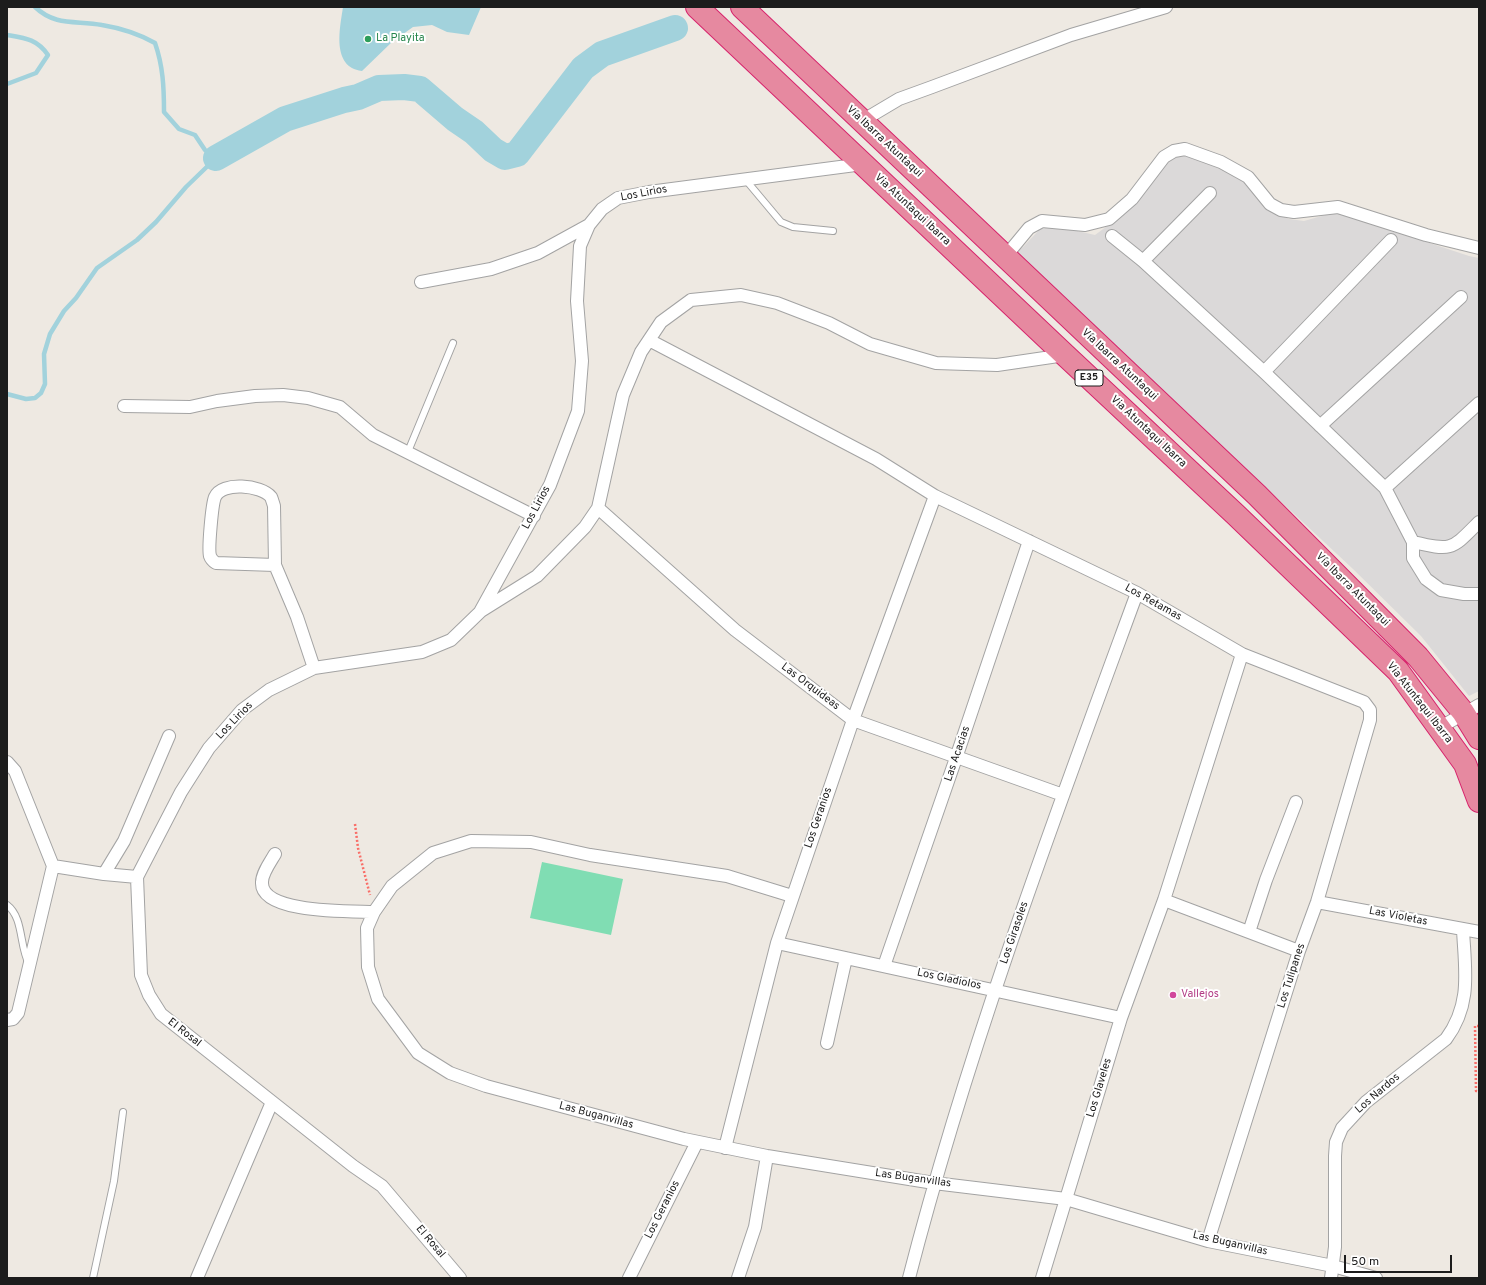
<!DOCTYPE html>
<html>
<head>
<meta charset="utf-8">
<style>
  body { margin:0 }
  #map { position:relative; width:1486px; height:1285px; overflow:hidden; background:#eee9e2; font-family:Overpass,sans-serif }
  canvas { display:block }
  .frame { position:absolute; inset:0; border:8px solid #1c1c1c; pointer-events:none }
  .scale { position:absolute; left:1344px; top:1255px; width:108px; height:18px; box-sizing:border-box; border:2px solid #1c1c1c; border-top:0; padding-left:5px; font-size:12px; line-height:14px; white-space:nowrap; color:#1c1c1c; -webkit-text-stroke:3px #fff; paint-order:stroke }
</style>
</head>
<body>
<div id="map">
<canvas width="1486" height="1285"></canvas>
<div class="frame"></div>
<div class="scale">50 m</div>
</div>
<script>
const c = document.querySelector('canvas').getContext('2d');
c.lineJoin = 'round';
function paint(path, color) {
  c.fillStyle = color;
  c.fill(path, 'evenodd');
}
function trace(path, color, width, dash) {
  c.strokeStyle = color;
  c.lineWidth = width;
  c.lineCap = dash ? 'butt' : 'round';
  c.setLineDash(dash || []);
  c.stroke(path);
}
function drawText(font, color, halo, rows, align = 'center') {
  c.font = font + ' Overpass,sans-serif';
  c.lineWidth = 4;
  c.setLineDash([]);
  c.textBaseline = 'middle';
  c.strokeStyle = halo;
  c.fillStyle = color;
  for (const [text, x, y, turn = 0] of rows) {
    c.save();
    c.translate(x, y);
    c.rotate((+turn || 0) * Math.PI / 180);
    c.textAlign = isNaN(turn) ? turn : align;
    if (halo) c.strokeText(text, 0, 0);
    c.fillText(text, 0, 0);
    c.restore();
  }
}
paint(new Path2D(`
  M1184,155l34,12 26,14 31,31 14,7 15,2 32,-9 133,44 10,2v433l-10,5 -48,-60 -68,-67 -338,-316 9,-7 16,-17 16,-3 39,9 19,-14 56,-64z`), '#dbd9d9');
paint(new Path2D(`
  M542,862l81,17 -12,56 -81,-17z`), '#80ddb3');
paint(new Path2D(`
  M343,7h138l-12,28 -22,-3 -15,-7 -19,2 -21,15 -30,29c-31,-4 -22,-43 -19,-64z`), '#a2d2dc');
trace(new Path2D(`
  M7,35c18,3 30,4 41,20l-12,18 -29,11
  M7,394l19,5 9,-1 6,-5 4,-9 -1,-30 6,-20 14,-23 12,-13 21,-30 40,-28 19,-18 30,-35 30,-29 -11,-8 -10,-15 -16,-6 -15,-17c0,-25 -1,-46 -9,-69 -16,-9 -35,-15 -53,-18 -25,-5 -46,2 -67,-18`), '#a2d2dc', 4.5);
trace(new Path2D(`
  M216,158l69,-39 59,-19 14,-3 21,-9 25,-1 16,2 35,30 19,13 19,18 12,7 12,-3 66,-86 19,-14 73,-26`), '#a2d2dc', 26);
const lane = new Path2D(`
  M745,179l36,43 12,5 40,4
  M407,454l46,-111
  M7,905c17,13 12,41 22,59
  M93,1278l21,-97 9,-69`);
const street = new Path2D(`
  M862,121l37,-22 33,-12 139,-52 95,-28
  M1112,236l31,25 121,111 121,116 28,54v16l13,21 15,11 23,4h15
  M1005,257l24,-29 13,-7 43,4 24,-6 23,-20 32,-42 10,-6 11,-2 36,13 27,15 22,27 11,6 13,2 44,-5 88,28 53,13
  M1143,261l67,-68
  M421,282l70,-13 47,-16 51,-28
  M649,340l227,119 59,37 202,97 105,61 122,48 6,8v10l-53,182 -18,49 -91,290
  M1264,372l127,-132
  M124,406l66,1 27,-6 38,-5 28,-1 25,3 32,9 33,28 161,81
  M1320,426l141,-129
  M1385,488l94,-85
  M598,508l137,122 118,90 210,75
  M1413,542c40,9 38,8 66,-20
  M275,565l-59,-2c-3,-2 -5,-4 -6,-7 -2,-7 2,-52 5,-59 7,-16 46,-12 56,0 1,2 2,6 3,9l1,59 22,52 17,51
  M481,611l56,-35 48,-49 13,-19 25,-113 18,-43 20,-30 30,-22 50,-5 36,8 52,20 41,21 66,19 61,2 68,-10
  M1439,728l40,-23
  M7,762l8,9 38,95 51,8 33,3 4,98 8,20 12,19 192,152 29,20 78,92
  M275,854c-4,7 -13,19 -13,28 -2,32 90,29 112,30
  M104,874l20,-33 45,-105
  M137,877l44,-85 28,-44 33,-38 27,-20 45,-22 108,-16 29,-12 29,-28 70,-127 28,-74 4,-50 -5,-60 3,-55 9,-21 13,-16 16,-11 31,-6 214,-28
  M792,896l-65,-20 -137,-21 -59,-13 -60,-1 -38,12 -41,33 -18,26 -7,16 1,39 10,32 40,54 32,20 36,13 198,53 83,17 167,27 132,16 142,42 125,25 43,12
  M1164,900l135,51
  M1317,902l162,30
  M1249,932l17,-52 30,-78
  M777,943l344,75
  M884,966l72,-208 73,-217
  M7,1020l6,-1 5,-6 35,-147
  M827,1043l19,-85
  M725,1148l52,-205 76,-223 82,-224
  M197,1278l75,-176
  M629,1278l68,-136
  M738,1278l17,-51 12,-71
  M909,1278c60,-233 145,-459 228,-685
  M1042,1278l79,-260 43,-118 78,-246
  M1331,1278l4,-31v-91l1,-14 6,-14 24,-26 80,-63c26,-35 19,-69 17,-109`);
const highway = new Path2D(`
  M697,7l368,348 170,159 163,157 67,93 14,37
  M742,7l515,488 161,162 45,55 16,26`);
trace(lane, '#a3a3a3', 8);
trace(street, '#a3a3a3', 14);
trace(highway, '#d7246c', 24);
trace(new Path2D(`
  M355,824l3,24 12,47
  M1479,1026h-4l1,65h3`), '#f96e68', 2.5, [2, 2]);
trace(lane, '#fff', 6);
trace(street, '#fff', 12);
trace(highway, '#e689a0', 22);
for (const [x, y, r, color] of [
  [368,39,4,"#2e9e5b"],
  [1173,995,4,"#d1479c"]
]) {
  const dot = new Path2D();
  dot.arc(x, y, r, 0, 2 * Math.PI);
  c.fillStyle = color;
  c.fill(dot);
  trace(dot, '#fff', 1.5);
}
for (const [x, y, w] of [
  [1089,378,28]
]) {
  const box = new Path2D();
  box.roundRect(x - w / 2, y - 8, w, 16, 3);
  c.fillStyle = '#fff';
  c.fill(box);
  trace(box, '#1c1c1c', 1);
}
drawText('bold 10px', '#1c1c1c', null, [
  ["E35",1089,378]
]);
drawText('11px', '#27864d', '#fff', [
  ["La Playita",376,39]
], 'left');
drawText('11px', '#1c1c1c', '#fff', [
  ["Vía Ibarra Atuntaqui",884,142,43],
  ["Los Lirios",644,194,-11],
  ["Via Atuntaqui Ibarra",912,210,43],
  ["Vía Ibarra Atuntaqui",1119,365,43],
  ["Via Atuntaqui Ibarra",1148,432,43],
  ["Los Lirios",537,508,-62],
  ["Vía Ibarra Atuntaqui",1352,590,45],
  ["Los Retamas",1153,603,29],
  ["Las Orquideas",810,687,37],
  ["Via Atuntaqui Ibarra",1419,703,52],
  ["Los Lirios",235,721,-46],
  ["Las Acacias",958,754,-71],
  ["Los Geranios",819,818,-71],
  ["Las Violetas",1398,917,11],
  ["Los Girasoles",1015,933,-71],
  ["Los Tulipanes",1292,976,-72],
  ["Los Gladiolos",949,980,12],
  ["El Rosal",184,1033,38],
  ["Los Glaveles",1100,1088,-73],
  ["Los Nardos",1378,1094,-41],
  ["Las Buganvillas",596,1116,15],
  ["Las Buganvillas",913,1179,8],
  ["Los Geranios",663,1210,-63],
  ["El Rosal",430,1242,50],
  ["Las Buganvillas",1230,1244,13]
]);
drawText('11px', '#b23c85', '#fff', [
  ["Vallejos",1181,995]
], 'left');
</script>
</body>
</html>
